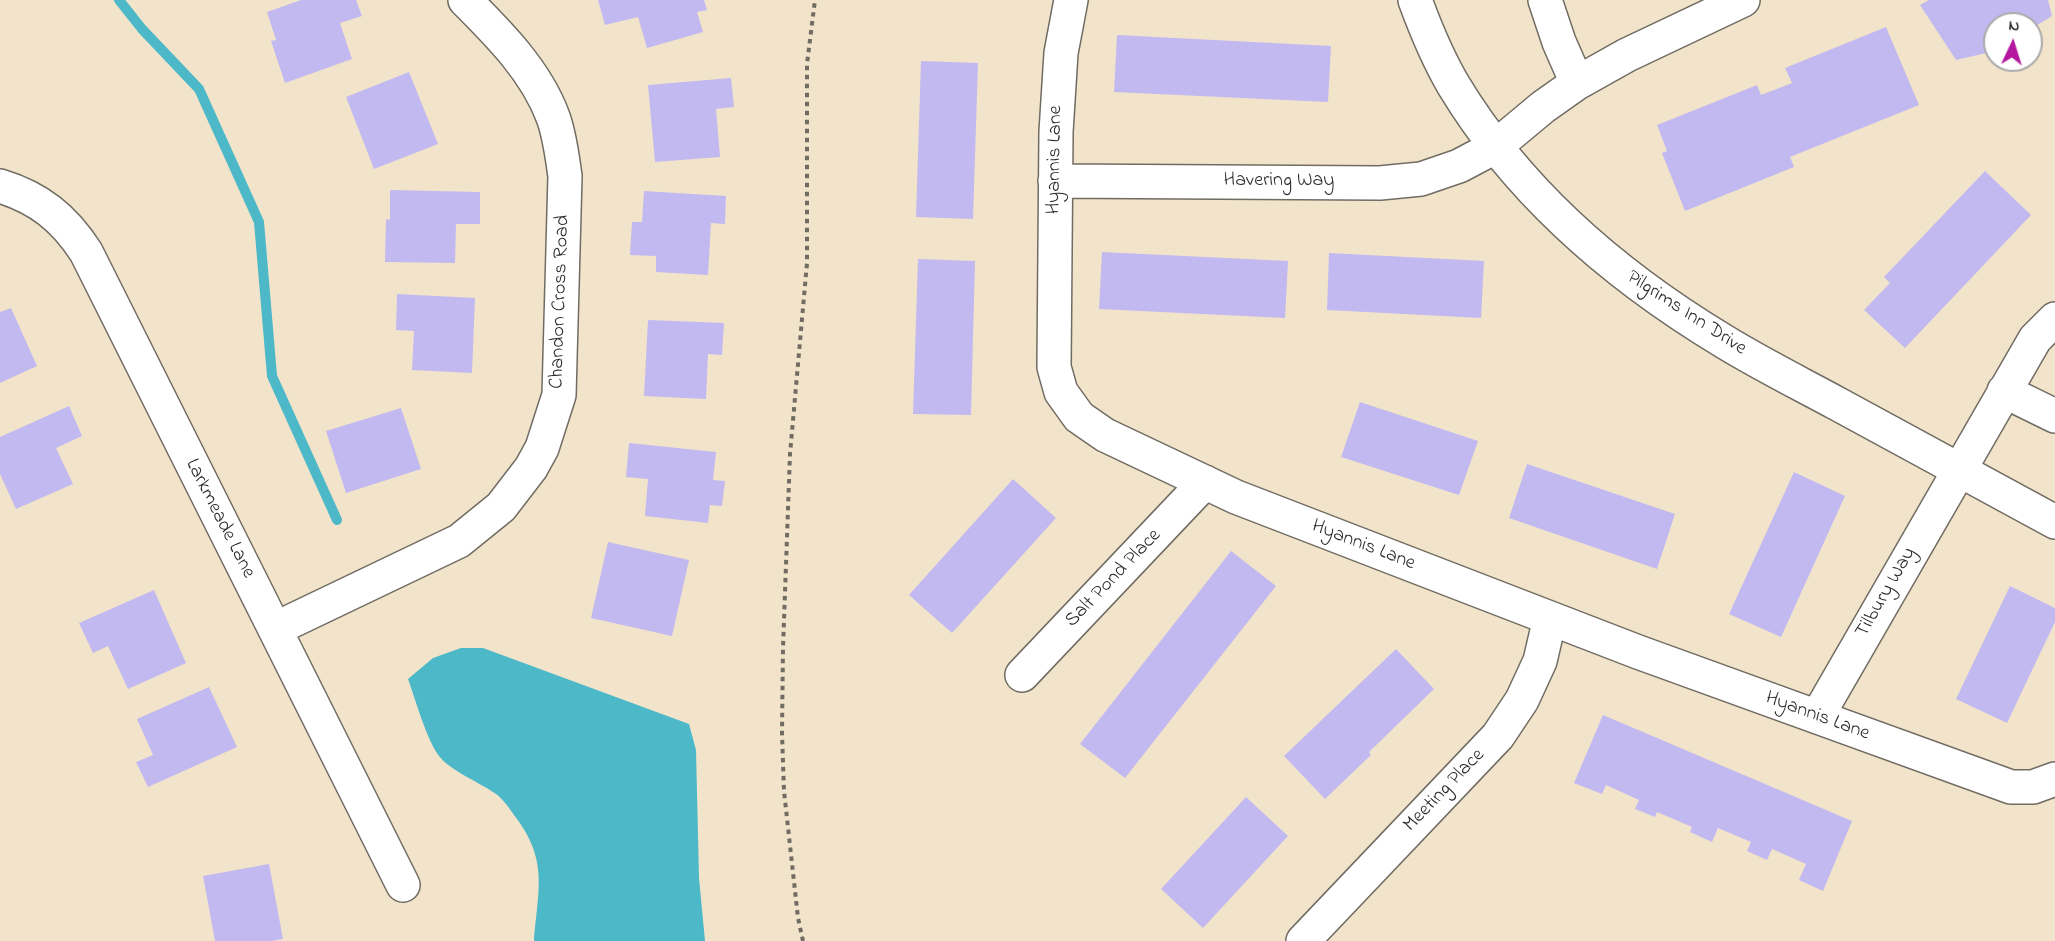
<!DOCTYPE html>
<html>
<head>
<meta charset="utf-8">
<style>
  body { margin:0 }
  #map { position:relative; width:2055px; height:941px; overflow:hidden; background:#f2e4ca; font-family:"Indie Flower",sans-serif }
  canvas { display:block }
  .north { position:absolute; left:1983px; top:12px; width:60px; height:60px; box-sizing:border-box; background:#fff; border:2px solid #aaa; border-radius:50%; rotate:4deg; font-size:16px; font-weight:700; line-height:24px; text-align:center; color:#2b2b2b }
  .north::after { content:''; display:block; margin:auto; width:21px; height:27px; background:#b5179e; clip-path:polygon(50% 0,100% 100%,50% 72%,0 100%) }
</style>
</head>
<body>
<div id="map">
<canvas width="2055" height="941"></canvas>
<div class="north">N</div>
</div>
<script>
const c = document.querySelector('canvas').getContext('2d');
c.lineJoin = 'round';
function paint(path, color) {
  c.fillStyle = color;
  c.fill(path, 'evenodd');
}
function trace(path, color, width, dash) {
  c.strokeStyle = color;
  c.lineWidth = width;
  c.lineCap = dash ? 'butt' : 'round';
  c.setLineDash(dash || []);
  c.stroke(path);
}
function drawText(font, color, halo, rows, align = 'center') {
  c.font = font + ' "Indie Flower",sans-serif';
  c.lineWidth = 4.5;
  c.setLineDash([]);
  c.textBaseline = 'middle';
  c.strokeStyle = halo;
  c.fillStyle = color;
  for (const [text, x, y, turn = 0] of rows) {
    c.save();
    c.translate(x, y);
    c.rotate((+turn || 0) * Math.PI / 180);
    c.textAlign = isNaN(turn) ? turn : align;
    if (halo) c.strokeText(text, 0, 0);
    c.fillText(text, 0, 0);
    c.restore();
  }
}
paint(new Path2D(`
  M461,648h22l206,76 7,26 3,128 6,63h-171c4,-52 15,-81 -20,-126 -5,-7 -11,-16 -18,-21 -15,-11 -47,-24 -57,-38 -13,-18 -23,-55 -31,-77l25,-21z`), '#4cb8c8');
trace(new Path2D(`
  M119,0l23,29 57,60 60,133 13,154 65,144`), '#4cb8c8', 10);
paint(new Path2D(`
  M301,0h55l6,16 -22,7 12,36 -67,24 -14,-42 5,-1 -9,-28z
  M598,0h106l3,10 -10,2 6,20 -56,16 -9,-31 -33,8z
  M1929,0h119l4,16 -21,13v-5h-36v27l-39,9 -36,-55z
  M1886,27l33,78 -129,52 4,10 -109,44 -23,-58 5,-2 -10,-26 100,-40 4,10 31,-12 -7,-15z
  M1117,35l214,11 -3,56 -214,-10z
  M921,61l57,2 -5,156 -57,-2z
  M409,72l29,72 -64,25 -28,-72z
  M731,78l3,29 -18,2 4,48 -65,5 -7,-77z
  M1985,171l46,44 -126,133 -41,-38 26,-27 -6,-6z
  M390,190l90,2v32h-24l-1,39 -70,-1 1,-43 4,1z
  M644,191l82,5 -1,28 -14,-1 -3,52 -52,-3v-16l-26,-1 2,-33h10z
  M1102,252l186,9 -3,57 -186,-9z
  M1329,253l155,8 -3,57 -154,-8z
  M918,259l57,2 -4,154 -58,-1z
  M397,294l78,4 -3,75 -60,-3 2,-39 -18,-1z
  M11,308l26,58 -37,17v-71z
  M648,320l76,3 -2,32 -14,-1 -2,45 -62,-3z
  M1360,402l118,39 -19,54 -118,-38z
  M69,406l13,30 -26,12 17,36 -57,25 -16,-35v-37z
  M401,408l20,61 -75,24 -20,-62z
  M629,443l87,9 -3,28 12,1 -3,25 -12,-1 -2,18 -63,-7 3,-37 -22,-2z
  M1527,464l148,50 -18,55 -148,-51z
  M1794,472l51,24 -64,141 -52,-23z
  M1013,479l43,39 -104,115 -43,-38z
  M608,542l81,18 -17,76 -81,-18z
  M1231,551l45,35 -151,192 -45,-34z
  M2010,586l45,22v14l-48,101 -51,-24z
  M154,590l32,73 -58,26 -20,-43 -15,7 -14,-30z
  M1396,649l38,40 -65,63 2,3 -46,44 -41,-43z
  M209,687l28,60 -89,40 -12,-25 17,-7 -16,-36z
  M1603,715l249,106 -29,70 -24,-11 7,-16 -34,-15 -5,11 -20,-9 4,-9 -33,-14 -6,14 -22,-10 2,-5 -35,-15 -2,5 -20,-8 4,-9 -33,-15 -4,9 -28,-11z
  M1246,797l42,39 -85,92 -42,-39z
  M269,864l14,75 -11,2h-57l-12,-65z`), '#c2b9f1');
const minor = new Path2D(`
  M1071,0l-10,53 -5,79 -2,235 7,25 18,25 26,18 131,62 402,155 373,135h22l22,-8
  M1415,0c11,30 23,59 39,86 66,109 163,191 271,256 36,22 74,41 111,61 73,39 146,79 219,119
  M1545,0l14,42 18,41
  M1055,181l325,2 41,-4 38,-13 36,-19 48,-40 34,-24 50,-28 116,-55
  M0,186c39,12 64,32 86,66l317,633
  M2004,391l51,25
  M275,629l184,-88 42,-34 30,-39 11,-20 17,-53 6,-219c-3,-20 -5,-40 -12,-59 -17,-46 -54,-83 -88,-117
  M1022,675l183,-193
  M1817,717l218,-378 20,-20
  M1303,941l195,-205 24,-36 18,-39 10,-43`);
trace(minor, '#716c63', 36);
trace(new Path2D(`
  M803,941l-5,-23 -14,-127 -2,-58 1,-85 7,-194 17,-191v-199l8,-64`), '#716c63', 4, [4.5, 4.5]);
trace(minor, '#fff', 33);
drawText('20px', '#2b2b2b', '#fff', [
  ["Hyannis Lane",1056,160,-89],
  ["Havering Way",1279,182],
  ["Chandon Cross Road",561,302,-88],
  ["Pilgrims Inn Drive",1686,314,33],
  ["Larkmeade Lane",219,519,63],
  ["Hyannis Lane",1363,546,21],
  ["Salt Pond Place",1114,579,-46],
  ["Tilbury Way",1887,593,-60],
  ["Hyannis Lane",1817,717,20],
  ["Meeting Place",1445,791,-46]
]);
</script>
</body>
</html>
